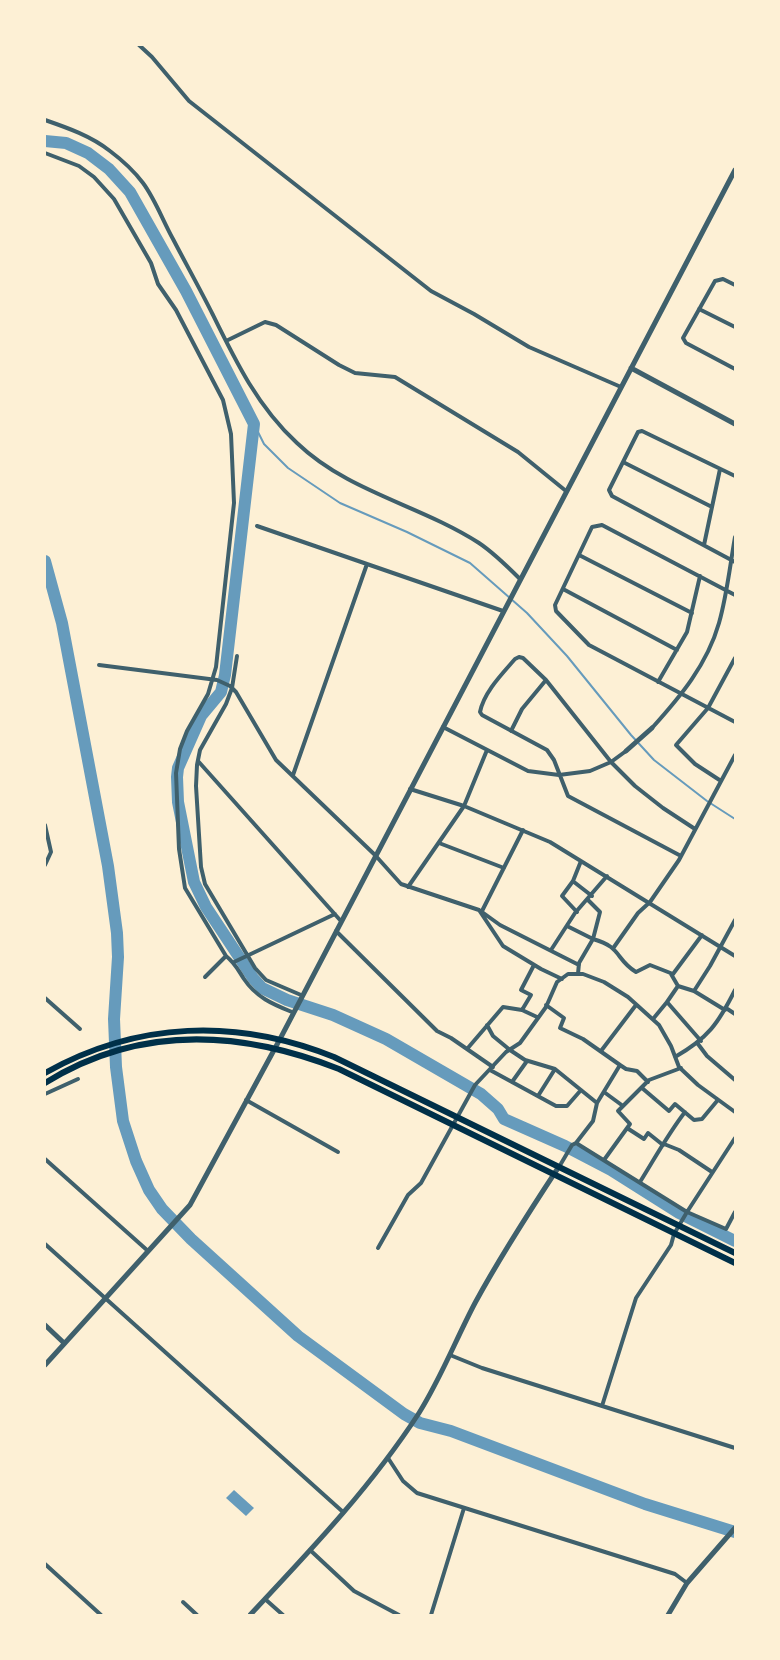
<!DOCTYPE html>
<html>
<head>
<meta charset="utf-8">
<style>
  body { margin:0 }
  #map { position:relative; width:780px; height:1660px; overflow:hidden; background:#fdf0d5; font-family:"Nunito Sans",sans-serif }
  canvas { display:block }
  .frame { position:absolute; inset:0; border:46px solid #fdf0d5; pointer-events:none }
</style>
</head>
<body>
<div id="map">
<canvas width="780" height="1660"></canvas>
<div class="frame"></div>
</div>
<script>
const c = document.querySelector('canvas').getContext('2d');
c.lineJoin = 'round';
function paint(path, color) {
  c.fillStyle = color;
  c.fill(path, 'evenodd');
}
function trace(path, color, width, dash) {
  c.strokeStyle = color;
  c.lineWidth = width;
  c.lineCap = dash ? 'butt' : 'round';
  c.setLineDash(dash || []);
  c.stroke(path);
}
paint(new Path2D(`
  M234,1490l20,18 -8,8 -20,-18z`), '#669bbc');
trace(new Path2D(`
  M254,424l10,20 24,24 52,35 67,29 63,31 57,50 40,43 64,79 23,25 53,41 28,18`), '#669bbc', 2);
trace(new Path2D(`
  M45,141l21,2 22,10 21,16 21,23 56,99 68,133 -29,251 -4,17 -20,24 -23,52 -1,9 1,25 16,80 12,25 47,71 9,10 25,12 46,15 53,24 95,55 17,15 6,10 61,27 46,24 68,43 56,28
  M45,561l17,62 46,243 9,67 1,24 -4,62 2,48 7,54 13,40 13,29 13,19 29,30 107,97 106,78 16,9 31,8 194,73 90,28`), '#669bbc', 12);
trace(new Path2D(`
  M139,45l13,12 37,44 242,190 43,23 55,33 92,40
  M45,120c23,8 46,16 65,31 12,9 24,20 33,32 12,16 20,38 30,56 13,25 27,50 40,76 23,47 45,92 84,128 51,49 123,62 182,100 15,10 28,23 41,36
  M45,153l34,13 15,11 20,22 37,64 7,21 18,26 47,90 8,34 3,69 -18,164 -8,27 -21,37 -7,18 -4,24 3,76 6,39 41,68c9,7 12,14 18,23 12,18 28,25 48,33
  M735,285l-12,-6 -8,2 -32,57 3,5 49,26
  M699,309l36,18
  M226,341l39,-19 11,3 63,40 16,8 40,4 123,75 48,39
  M623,462l89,45
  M735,476l-93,-45 -4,1 -29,58 3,6 123,66
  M257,526l246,85
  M704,545l16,-76
  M579,555l113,58
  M563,589l114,61
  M735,595l-133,-70 -10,2 -37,78 1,6 33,34 146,77
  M237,656l-5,32 -6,16 -26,46 -3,15 -1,21 5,81 4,17 50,84 11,12 35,15
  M99,665l118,15 13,6 6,6 40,68 99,95 26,29 78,26 24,36 38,23 21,10
  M658,682l29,-50 13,-56
  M443,727l85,44 31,4 31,-4 21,-9 15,-11
  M652,728c28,-31 55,-63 67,-105 8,-28 11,-58 16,-86
  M511,731l11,-22 24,-29
  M198,761l142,159
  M293,775l74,-211
  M721,781l-26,-17 -19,-19 32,-37 27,-50
  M410,789l54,17 86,36 185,114
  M45,825l6,27 -6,13
  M439,843l65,25
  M681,856l-113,-60 -14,-36 -7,-10 -65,-35 -2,-3c4,-20 22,-38 35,-53l4,-2 4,1 23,22 65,82 24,24 28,22 32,21
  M574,882l18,14
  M408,887l56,-81 23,-56
  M482,912l18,13 79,40
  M577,912l-15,-16 11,-15 8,-20
  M481,913l42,-83
  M567,926l26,13 7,-27 -12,-12
  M336,931l101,100 14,7 42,29
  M614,947l24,-34 12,-11 29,-42 56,-105
  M551,950l24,-37 32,-37
  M234,962l101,-48
  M578,974l1,-11 14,-24c29,8 22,20 43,33l14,-7 23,9 29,-39
  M205,977l21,-21
  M678,986l16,5
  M45,998l35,31
  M667,1002l11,-16 -7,-12
  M546,1005l18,13 -4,10 23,11 37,26 -23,38
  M726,1008l9,6
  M522,1010l9,-15 -10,-5 13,-25
  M725,1010l-31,-19 16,-25 25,-46
  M653,1019l14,-17 34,39
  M487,1025l6,11 17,14 15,10 30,9 42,34 -4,18 -17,22
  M698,1044l9,12 28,24
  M467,1049l36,-42 19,3 15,7
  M601,1051l35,-46
  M675,1057c33,-19 43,-33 60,-67
  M620,1065l6,4 11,2 11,11
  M490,1070l66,36h11l14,-16
  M512,1082l15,-21
  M642,1088l27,23 6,-7 19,16 8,-1 15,-18
  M604,1092l19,14
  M45,1094l33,-15
  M538,1096l17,-27
  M246,1100l92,52
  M627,1128l17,11 4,-6 15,12
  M664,1144l15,6 33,22
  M45,1159l103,92
  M604,1160l26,-36 -12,-13 31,-31 32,-12
  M559,1167l13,-22 4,-2 111,69 39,17 9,-17
  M640,1182c15,-24 28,-48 45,-70
  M45,1244l298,268
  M378,1248l30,-53 13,-12 54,-98 31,-33 14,-9 26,-36 11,-25 11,-8h15l21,8 24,15 31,28 12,21 8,21 19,18 37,27
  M450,1355l32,13 253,80
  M602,1406l34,-108 35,-53 3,-11 13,-22 48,-74
  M388,1458l15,23 14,12 258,81 12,9
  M310,1550l44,41 45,24
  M45,1564l56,51
  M265,1599l18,16
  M183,1602l14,13
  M431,1615l33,-107`), '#3f606c', 4);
trace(new Path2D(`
  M631,368l104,56
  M626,751l26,-23
  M45,1325l19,18
  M45,1365l145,-160 90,-166 455,-869
  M250,1615c60,-64 121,-128 169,-202 22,-35 37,-74 56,-110 25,-46 54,-91 83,-135
  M668,1615l19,-32 48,-55`), '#3f606c', 5);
trace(new Path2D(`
  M45,1073c92,-52 192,-55 289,-16l401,196
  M45,1083c93,-58 195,-53 294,-14l396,194`), '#003049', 6);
</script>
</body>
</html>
